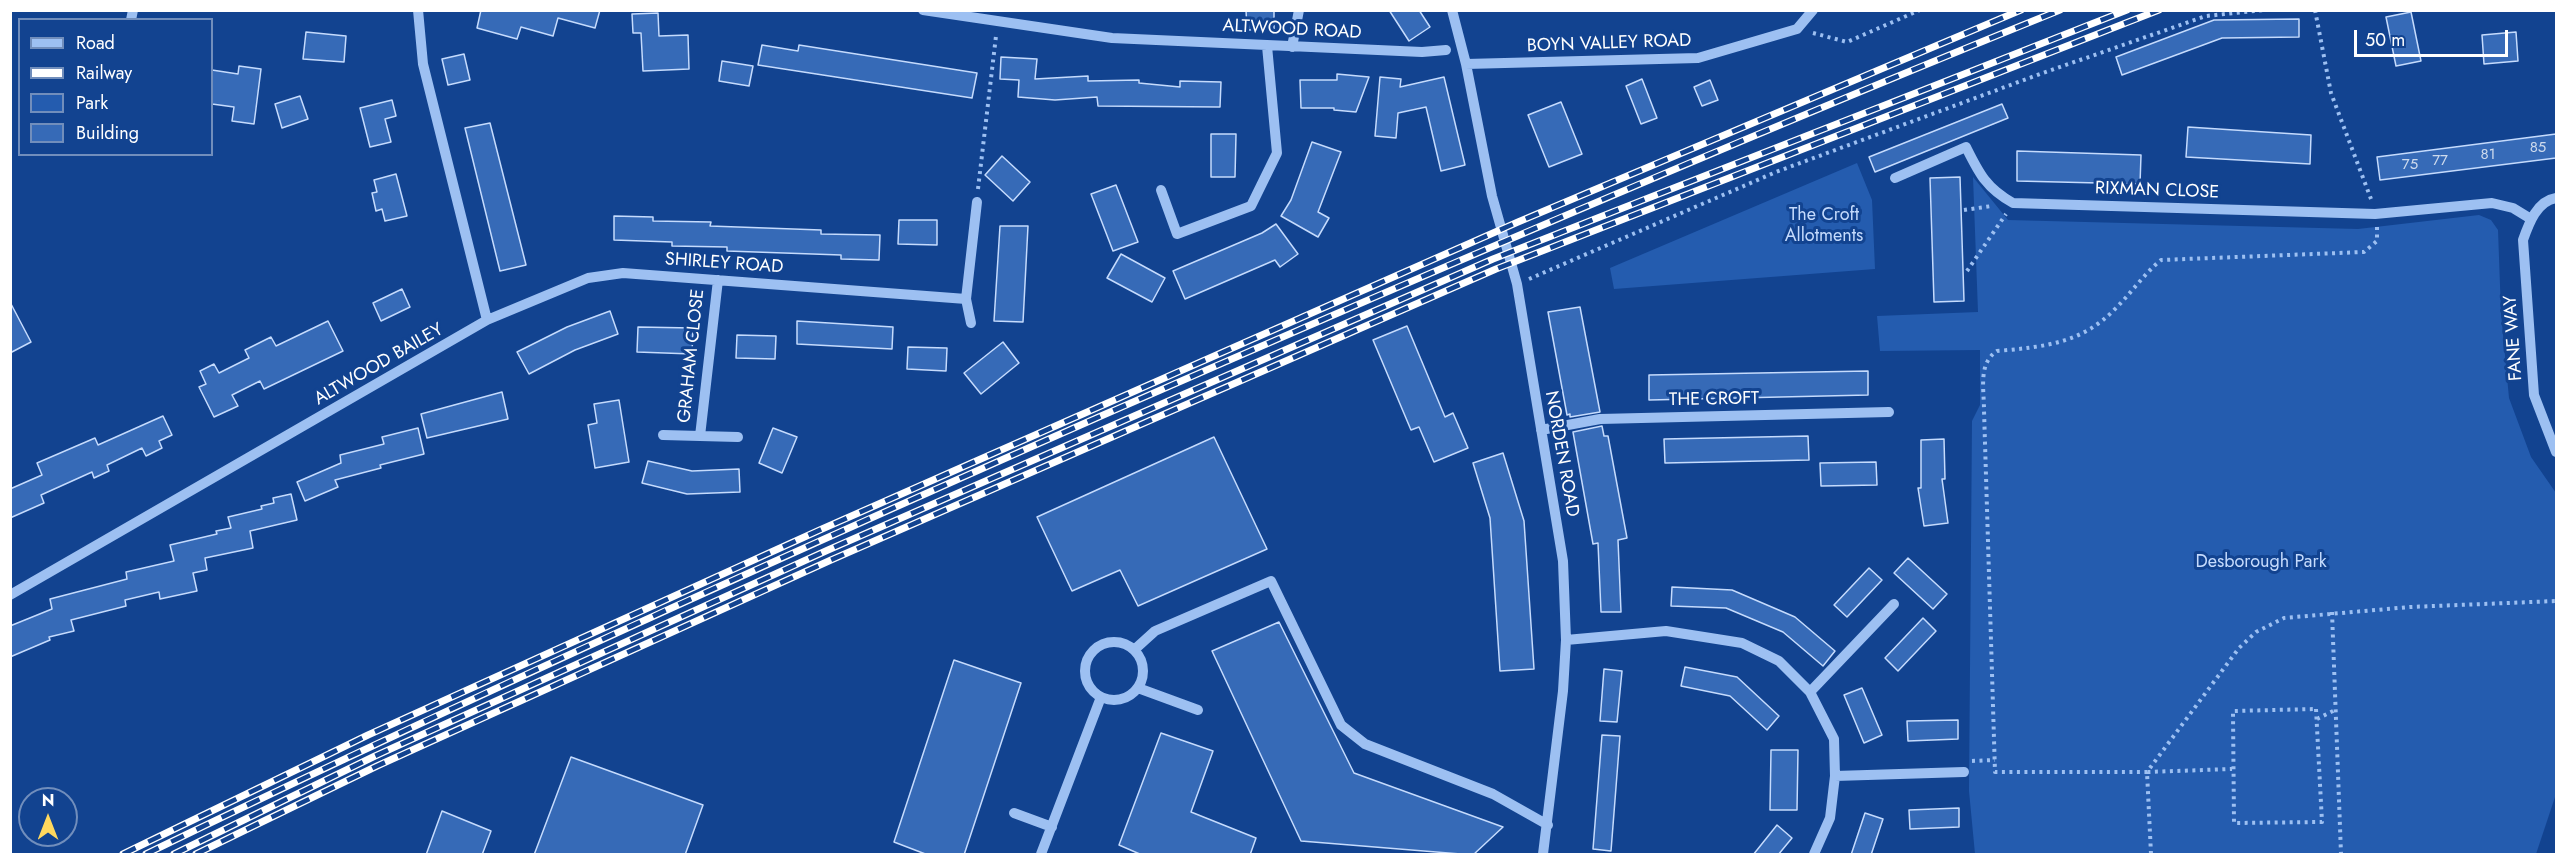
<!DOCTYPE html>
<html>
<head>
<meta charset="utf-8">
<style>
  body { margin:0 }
  #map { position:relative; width:2567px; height:865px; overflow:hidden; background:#124390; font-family:Jost,sans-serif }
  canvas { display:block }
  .frame { position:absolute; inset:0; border:12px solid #fff; pointer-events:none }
  .legend { position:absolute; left:18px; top:18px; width:195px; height:138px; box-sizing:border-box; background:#124390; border:2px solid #718ebc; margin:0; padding:8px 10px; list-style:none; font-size:18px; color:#fff }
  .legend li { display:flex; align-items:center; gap:12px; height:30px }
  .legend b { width:30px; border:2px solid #718ebc }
  .north { position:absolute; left:18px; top:787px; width:60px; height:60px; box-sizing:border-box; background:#124390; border:2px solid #718ebc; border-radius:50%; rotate:0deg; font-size:16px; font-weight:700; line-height:24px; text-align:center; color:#fff }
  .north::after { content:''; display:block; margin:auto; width:21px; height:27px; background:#ffd85e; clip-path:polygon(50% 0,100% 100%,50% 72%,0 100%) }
  .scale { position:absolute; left:2354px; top:30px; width:154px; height:27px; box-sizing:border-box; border:3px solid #fff; border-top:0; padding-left:8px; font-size:18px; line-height:21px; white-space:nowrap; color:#fff; -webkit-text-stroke:4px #124390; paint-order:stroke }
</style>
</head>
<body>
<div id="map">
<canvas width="2567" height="865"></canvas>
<div class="frame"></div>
<ul class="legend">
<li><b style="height:8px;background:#9dc0f2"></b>Road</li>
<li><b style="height:8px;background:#fff"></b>Railway</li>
<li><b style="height:16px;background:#245caf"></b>Park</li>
<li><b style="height:16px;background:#366ab7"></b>Building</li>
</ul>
<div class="north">N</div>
<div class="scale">50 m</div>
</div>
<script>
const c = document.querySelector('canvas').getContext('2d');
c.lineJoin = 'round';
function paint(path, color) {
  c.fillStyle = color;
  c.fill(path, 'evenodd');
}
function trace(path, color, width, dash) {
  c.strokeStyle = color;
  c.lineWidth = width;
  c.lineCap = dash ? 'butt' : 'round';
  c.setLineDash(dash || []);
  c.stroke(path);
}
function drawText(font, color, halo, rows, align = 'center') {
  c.font = font + ' Jost,sans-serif';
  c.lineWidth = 6;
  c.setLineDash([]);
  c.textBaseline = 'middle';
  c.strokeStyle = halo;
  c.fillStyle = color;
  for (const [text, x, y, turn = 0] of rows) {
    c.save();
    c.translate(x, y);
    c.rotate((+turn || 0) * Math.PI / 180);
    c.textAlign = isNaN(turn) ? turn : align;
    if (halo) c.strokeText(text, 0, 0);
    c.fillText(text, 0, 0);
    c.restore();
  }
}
paint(new Path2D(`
  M1857,163l15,37 3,69 -261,20 -4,-21z
  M1973,177l35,43 350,9 121,-14 12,5 7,10 3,83 8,85 22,59 25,36v301l-20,60h-561l-6,-63 3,-370 8,-16v-55l-100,1 -3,-35 101,-4z`), '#245caf');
const building = new Path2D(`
  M481,10h119l-5,18 -37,-10 -5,18 -32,-9 -4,12 -40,-11z
  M1246,10h28v19l-27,1z
  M1389,10h30l11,17 -21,14z
  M2411,12l10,49 -25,5 -10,-49z
  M658,13l1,23 29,-1 1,34 -46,2 -2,-38h-8l-1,-19z
  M2299,19v18l-77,1 -100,37 -6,-18 98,-37z
  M306,32l40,4 -2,26 -41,-3z
  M2516,32l2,29 -34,3 -2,-29z
  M762,45l36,6 1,-6 178,28 -5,25 -214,-33z
  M464,54l6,26 -22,5 -6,-26z
  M1001,57l36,2 -2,20 53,-3v5l51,-1v3l41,4v-6l41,1 -1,25 -122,-1 -1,-9 -42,3 -37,-3 1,-17 -19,-1z
  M722,61l31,5 -4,20 -30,-5z
  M239,66l22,3 -7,55 -22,-3 2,-14 -22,-3v-34l26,4z
  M1337,74l32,3 -13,35 -22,-2v-2h-33l-1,-28h37z
  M1380,77l21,2 -1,8 44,-10 21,88 -24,6 -15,-64 -28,6 -2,25 -21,-2z
  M1642,79l15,39 -16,6 -15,-38z
  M1710,80l8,20 -16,6 -8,-19z
  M300,96l8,23 -26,9 -7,-24z
  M392,100l4,16 -11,3 6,23 -21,5 -10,-39z
  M1561,102l21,52 -33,13 -21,-52z
  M2002,104l6,14 -133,54 -6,-15z
  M490,123l36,142 -26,6 -35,-143z
  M2188,127l123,8 -1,29 -124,-7z
  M1211,134h25l-1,43h-24z
  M2556,134v24l-176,22 -3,-23z
  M1312,142l29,10 -23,60 11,6 -11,19 -37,-21 10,-16z
  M2017,151l124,4 -1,29 -123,-3z
  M1002,156l28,26 -17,19 -28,-26z
  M396,174l11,42 -22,5 -3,-12 -6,2 -4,-18 5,-1 -3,-12z
  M1960,177l4,124 -30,1 -4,-124z
  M1116,185l22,57 -25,9 -22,-57z
  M614,216l39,1v4l58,1 -1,4 111,4v4l59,1 -1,25 -38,-1v-4l-114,-4v-4l-55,-1v-4l-58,-2z
  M899,220h38v25l-39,-1z
  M1276,224l22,30 -18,13 -5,-7 -90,39 -12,-28 89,-38z
  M1000,226h28l-5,96 -29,-1z
  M1121,254l44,24 -13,24 -45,-24z
  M402,289l8,18 -29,14 -8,-18z
  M10,302l21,40 -21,11z
  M1580,307l20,105 -30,5v-3l-3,1 -19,-103z
  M610,311l8,23 -43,16 -46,24 -12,-22 50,-25z
  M328,321l15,30 -79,38 -4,-8 -28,14 6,11 -24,11 -15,-30 7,-3 -6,-13 14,-7 5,9 30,-15 -4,-8 26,-13 5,9z
  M797,321l96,6 -1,22 -95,-5z
  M1407,326l38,91 8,-4 15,35 -34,14 -15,-35 -8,3 -38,-90z
  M638,327l55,1 -1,26 -55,-2z
  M737,335l39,1 -1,23 -39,-1z
  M1003,342l16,21 -38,31 -17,-21z
  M908,347l39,1 -1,23 -39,-2z
  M1868,371v24l-219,5v-25z
  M502,392l6,27 -81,19 -6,-24z
  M619,400l10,62 -34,6 -7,-43 9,-2 -3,-19z
  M163,416l9,19 -13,6 3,7 -16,8 -4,-8 -35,17 2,6 -15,7 -2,-6 -51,23 3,8 -34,15v-29l32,-14 -5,-12 58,-25 3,7z
  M1602,426l2,10h4l19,102 -9,2 3,72h-20l-3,-69 -5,1 -20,-112z
  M418,428l6,26 -44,11 1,3 -46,12 3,7 -33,14 -8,-19 44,-19 -1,-8 44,-11 -2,-7z
  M773,428l24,9 -15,36 -23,-10z
  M1808,436l1,24 -144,3 -1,-24z
  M1214,437l53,112 -129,57 -18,-36 -48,21 -35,-74z
  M1944,439l1,40h-3l6,44 -24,3 -6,-38h3v-48z
  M1503,453l21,68 10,148 -34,2 -10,-153 -17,-55z
  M648,461l44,10 47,-2 1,23 -53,2 -45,-11z
  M1876,462l1,23 -56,1 -1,-23z
  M291,494l6,26 -47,11 3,17 -48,10 2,12 -14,3 4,18 -37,8 -1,-7 -34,8 1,6 -55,14 3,11 -25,6 1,3 -40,17v-31l42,-17 -2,-10 77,-20 -1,-7 48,-11 -4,-16 47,-11 -1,-3 15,-3 -3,-11 34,-8 -1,-3 13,-3 -1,-5z
  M1908,558l39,36 -14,15 -39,-36z
  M1869,568l13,12 -35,37 -13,-12z
  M1672,587l60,3 63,27 40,34 -12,15 -40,-34 -57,-24 -55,-2z
  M1923,618l13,13 -38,40 -13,-13z
  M1279,622l75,151 149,54 -30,28 -172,-14 -89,-190z
  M954,660l67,23 -57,172h-36l-34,-13z
  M1685,667l52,10 42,39 -12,14 -37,-34 -49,-10z
  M1604,669l18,2 -5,51 -17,-1z
  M1862,688l20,47 -18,8 -20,-48z
  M1958,720v19l-50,2 -1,-20z
  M1161,733l52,18 -22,61 65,26 -6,17h-108l-23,-10z
  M1602,735l18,1 -9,115 -18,-2z
  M1771,750h27l-1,60h-27z
  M571,757l132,48 -18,50h-151z
  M1959,808v19l-49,2 -1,-19z
  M442,811l49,20 -9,24h-56z
  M1865,813l18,6 -12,36h-20z
  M1777,825l15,13 -14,17h-25z`);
paint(building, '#366ab7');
trace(building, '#c5dbfd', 1.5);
trace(new Path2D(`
  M2315,10l16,83 40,106
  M1813,33l34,9 73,-32
  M978,189l18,-153
  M1964,210l28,-4
  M2377,227v14l-13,11 -203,8c-17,14 -29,32 -45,48 -33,35 -72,39 -119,43 -19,12 -13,38 -13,59l11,362h152l92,-124 17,-16 28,-14 126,-11 146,-6
  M1967,271l39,-57
  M1529,279l247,-107 264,-98 166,-58 58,-6
  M2332,612l9,242
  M2316,709l6,113 -88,1 -1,-112z
  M2317,719l18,-9
  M1972,761l23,-1
  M2151,854l-4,-82 85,-3`), '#9dc0f2', 4, [3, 4.5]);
trace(new Path2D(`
  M923,10l189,28 310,14 24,-2
  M1452,10l14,54 26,132 25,88 46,277 3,79 -3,51 -20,163
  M131,20l2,-10
  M1292,47l7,-37
  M1466,64l232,-6 99,-29 16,-19
  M1895,178l71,-31c13,26 20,41 47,56l362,11 117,-11 21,5 18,11
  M1161,190l16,44 74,-28 26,-53 -10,-107
  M2556,198c-19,3 -27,25 -33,42l11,155 22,57
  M966,299l5,24
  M487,320l101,-42 35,-5 343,26 11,-97
  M1541,430l59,-11 289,-7
  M663,435l37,1 18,-156
  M700,436l38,1
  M10,595l477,-275 -64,-256 -5,-54
  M1566,640l100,-9 76,12 37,18 31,31 24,47 1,37 -5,42 -16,36
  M1085 671a29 29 0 1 1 58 0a29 29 0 1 1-58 0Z
  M1134,650l21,-19 116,-50 70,144 24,19 128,50 55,31
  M1138,688l60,22
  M1810,692l84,-88
  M1835,776l129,-4
  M1014,813l38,14
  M1041,854l60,-157`), '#9dc0f2', 10);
const rail = new Path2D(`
  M123,854l245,-119 454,-206 696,-307 503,-212
  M146,854c315,-153 635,-297 955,-438 318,-139 637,-276 959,-406
  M174,854l201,-98 453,-206 665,-291 634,-249
  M196,854l181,-88 454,-206 665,-291 663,-259`);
trace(rail, '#fff', 7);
trace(rail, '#124390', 4.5, [14]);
drawText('15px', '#cddaed', null, [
  ["85",2538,148],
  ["81",2488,155],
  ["77",2440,161],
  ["75",2410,165]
]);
drawText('18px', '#fff', '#124390', [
  ["ALTWOOD ROAD",1292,30,3],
  ["BOYN VALLEY ROAD",1609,44,-2],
  ["RIXMAN CLOSE",2157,191,2],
  ["SHIRLEY ROAD",724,264,4],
  ["FANE WAY",2514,338,-94],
  ["GRAHAM CLOSE",692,356,-84],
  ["ALTWOOD BAILEY",379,365,-30],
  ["THE CROFT",1714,400,-1],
  ["NORDEN ROAD",1561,454,80]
]);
drawText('18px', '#c5dbfd', '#124390', [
  ["The Croft",1824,216],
  ["Allotments",1824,237],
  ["Desborough Park",2261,563]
]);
</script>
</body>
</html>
